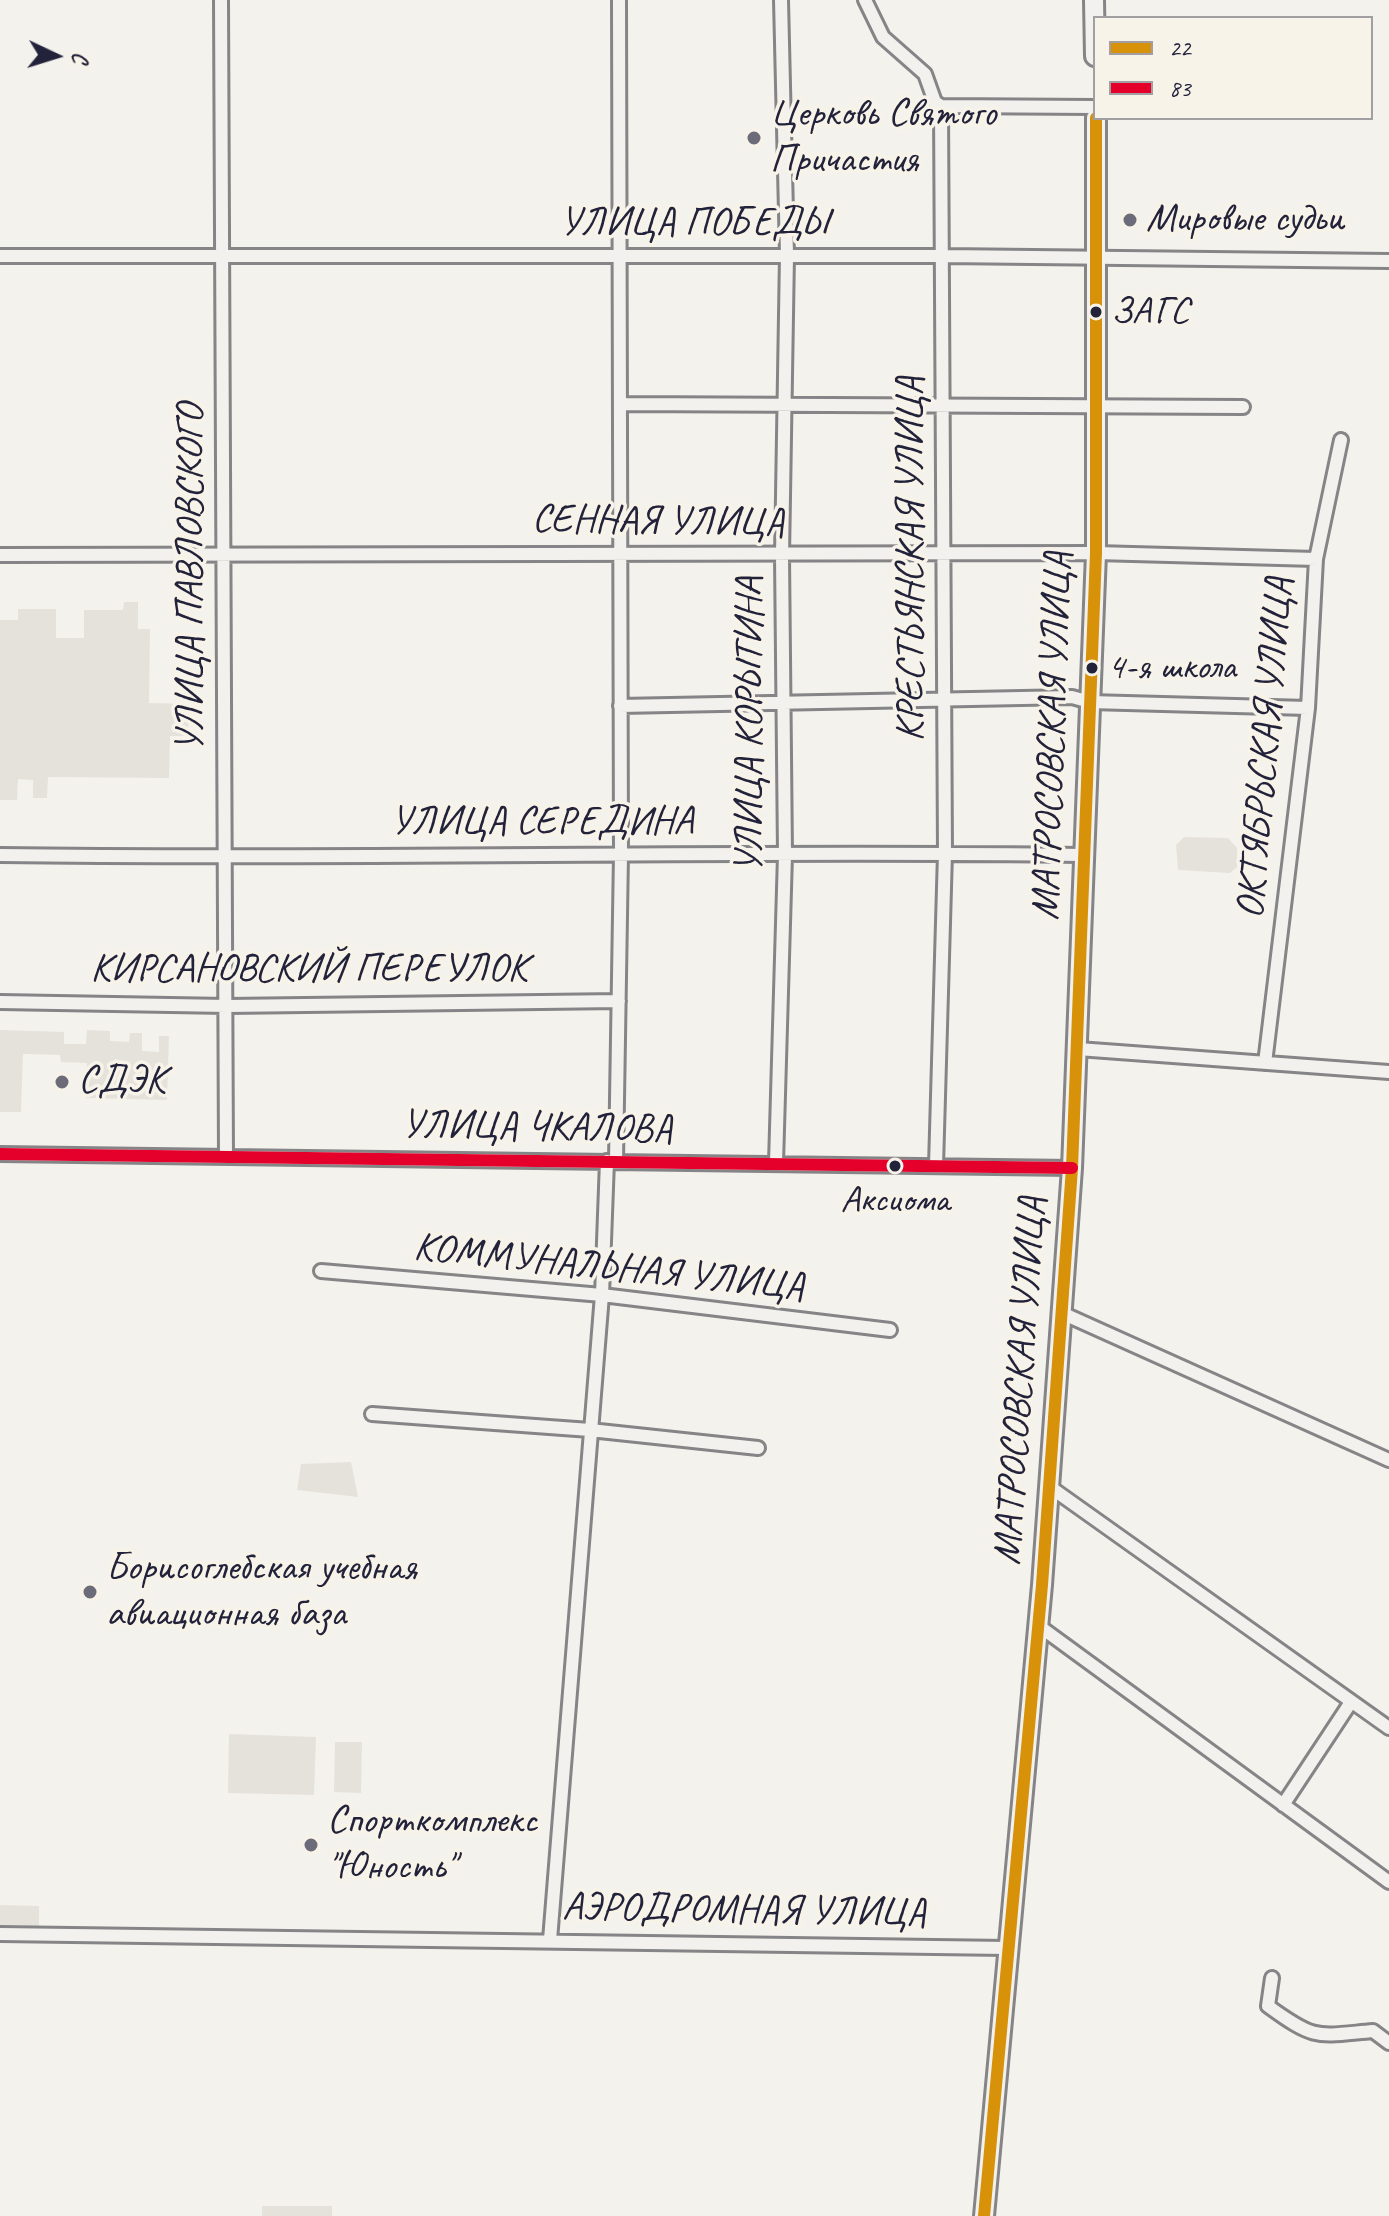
<!DOCTYPE html>
<html>
<head>
<meta charset="utf-8">
<style>
  body { margin:0 }
  #map { position:relative; width:1389px; height:2216px; overflow:hidden; background:#f4f2ec; font-family:Caveat,sans-serif }
  canvas { display:block }
  .legend { position:absolute; left:1093px; top:16px; width:280px; height:104px; box-sizing:border-box; background:#f7f3e8; border:2px solid #a29fa3; margin:0; padding:10px 14px; list-style:none; font-size:24px; color:#22223b }
  .legend li { display:flex; align-items:center; gap:16px; height:40px }
  .legend b { width:40px; border:2px solid #a29fa3 }
  .north { position:absolute; left:16px; top:16px; width:80px; height:80px; -webkit-text-stroke:6px #f7f3e8; paint-order:stroke; rotate:94deg; font-size:22px; font-weight:700; line-height:32px; text-align:center; color:#22223b }
  .north::after { content:''; display:block; margin:auto; width:28px; height:36px; background:#22223b; clip-path:polygon(50% 0,100% 100%,50% 72%,0 100%) }
</style>
</head>
<body>
<div id="map">
<canvas width="1389" height="2216"></canvas>
<ul class="legend">
<li><b style="height:10px;background:#d79209"></b>22</li>
<li><b style="height:10px;background:#e4002b"></b>83</li>
</ul>
<div class="north">С</div>
</div>
<script>
const c = document.querySelector('canvas').getContext('2d');
c.lineJoin = 'round';
function paint(path, color) {
  c.fillStyle = color;
  c.fill(path, 'evenodd');
}
function trace(path, color, width, dash) {
  c.strokeStyle = color;
  c.lineWidth = width;
  c.lineCap = dash ? 'butt' : 'round';
  c.setLineDash(dash || []);
  c.stroke(path);
}
function drawText(font, color, halo, rows, align = 'center') {
  c.font = font + ' Caveat,sans-serif';
  c.lineWidth = 7;
  c.setLineDash([]);
  c.textBaseline = 'middle';
  c.strokeStyle = halo;
  c.fillStyle = color;
  for (const [text, x, y, turn = 0] of rows) {
    c.save();
    c.translate(x, y);
    c.rotate((+turn || 0) * Math.PI / 180);
    c.textAlign = isNaN(turn) ? turn : align;
    if (halo) c.strokeText(text, 0, 0);
    c.fillText(text, 0, 0);
    c.restore();
  }
}
paint(new Path2D(`
  M124,602h14v27h12l-1,74 40,1 -1,32h-18l-1,42 -121,-1 -1,21h-14v-18l-15,-1 -1,21h-17v-180h18v-11h38v29h28v-28h39z
  M1184,837l44,1 9,10v19l-7,6 -52,-3 -2,-25z
  M0,1030l64,2v12h22l1,-14 23,1v10l19,1 1,-9h12v18l17,1v-16h10l-2,64 -81,-2 1,-35 -26,-1 -1,-7 -37,-1 -2,58h-21z
  M351,1462l7,35 -61,-7 4,-26z
  M229,1734l87,3 -2,58 -86,-2z
  M335,1742h27l-1,51 -27,-1z
  M0,1905l39,1v20l-39,-1z
  M262,2206h70v10h-70z`), '#e5e2dc');
const minor = new Path2D(`
  M221,0l5,1156
  M865,0l18,37 42,37 10,28 6,4
  M0,256h944l445,5
  M621,404l622,3
  M0,555l1096,-2 220,6
  M620,706l452,-9 18,5 218,6
  M0,855c361,5 723,-5 1084,0
  M0,1002l227,4 392,-5
  M1078,1049l311,23
  M1265,1063l43,-355 8,-149 25,-119
  M0,1154l1072,14
  M616,1161l5,-307 -2,-854
  M776,1163l9,-308 -3,-299 5,-301 -6,-255
  M936,1166l9,-313 -4,-747 154,1
  M321,1271l281,24 288,35
  M1064,1314l325,146
  M372,1414l218,16 168,18
  M1050,1487l339,241
  M1039,1626l350,256
  M1283,1805l68,-103
  M0,1934l1007,14
  M550,1940l52,-645 5,-134
  M1272,1978l-4,28c48,35 49,30 105,25l16,12`);
const highway = new Path2D(`
  M1094,0l1,56
  M984,2216l58,-631 30,-417 24,-615v-435`);
trace(minor, '#858486', 18);
trace(highway, '#858486', 24);
trace(minor, '#f2f1ed', 12);
trace(highway, '#f2f1ed', 18);
trace(new Path2D(`
  M984,2216l58,-631 30,-417 24,-615v-435`), '#d79209', 12);
trace(new Path2D(`
  M0,1154l1072,14`), '#e4002b', 12);
for (const [x, y, r, color] of [
  [754,138,8,"#6c6b79"],
  [1130,220,8,"#6c6b79"],
  [1096,312,7,"#22223b"],
  [1092,668,7,"#22223b"],
  [62,1082,8,"#6c6b79"],
  [895,1166,7,"#22223b"],
  [90,1592,8,"#6c6b79"],
  [311,1845,8,"#6c6b79"]
]) {
  const dot = new Path2D();
  dot.arc(x, y, r, 0, 2 * Math.PI);
  c.fillStyle = color;
  c.fill(dot);
  trace(dot, '#f7f3e8', 3);
}
drawText('38px', '#22223b', '#f7f3e8', [
  ["ЗАГС",1111,312],
  ["4-я школа",1107,668],
  ["Аксиома",895,1201,"center"]
], 'left');
drawText('40px', '#22223b', '#f7f3e8', [
  ["Церковь Святого",770,115],
  ["Причастия",770,161],
  ["Мировые судьи",1146,220],
  ["СДЭК",78,1082],
  ["Борисоглебская учебная",106,1569],
  ["авиационная база",106,1615],
  ["Спорткомплекс",327,1822],
  ["\"Юность\"",327,1868]
], 'left');
drawText('40px', '#22223b', '#f7f3e8', [
  ["УЛИЦА ПОБЕДЫ",694,224],
  ["СЕННАЯ УЛИЦА",658,522,1],
  ["КРЕСТЬЯНСКАЯ УЛИЦА",912,559,-90],
  ["УЛИЦА ПАВЛОВСКОГО",192,578,-90],
  ["УЛИЦА КОРЫТИНА",751,725,-90],
  ["МАТРОСОВСКАЯ УЛИЦА",1053,736,-88],
  ["ОКТЯБРЬСКАЯ УЛИЦА",1266,748,-85],
  ["УЛИЦА СЕРЕДИНА",542,823],
  ["КИРСАНОВСКИЙ ПЕРЕУЛОК",309,970],
  ["УЛИЦА ЧКАЛОВА",537,1128,1],
  ["КОММУНАЛЬНАЯ УЛИЦА",609,1268,6],
  ["МАТРОСОВСКАЯ УЛИЦА",1021,1381,-86],
  ["АЭРОДРОМНАЯ УЛИЦА",744,1911,1]
]);
</script>
</body>
</html>
